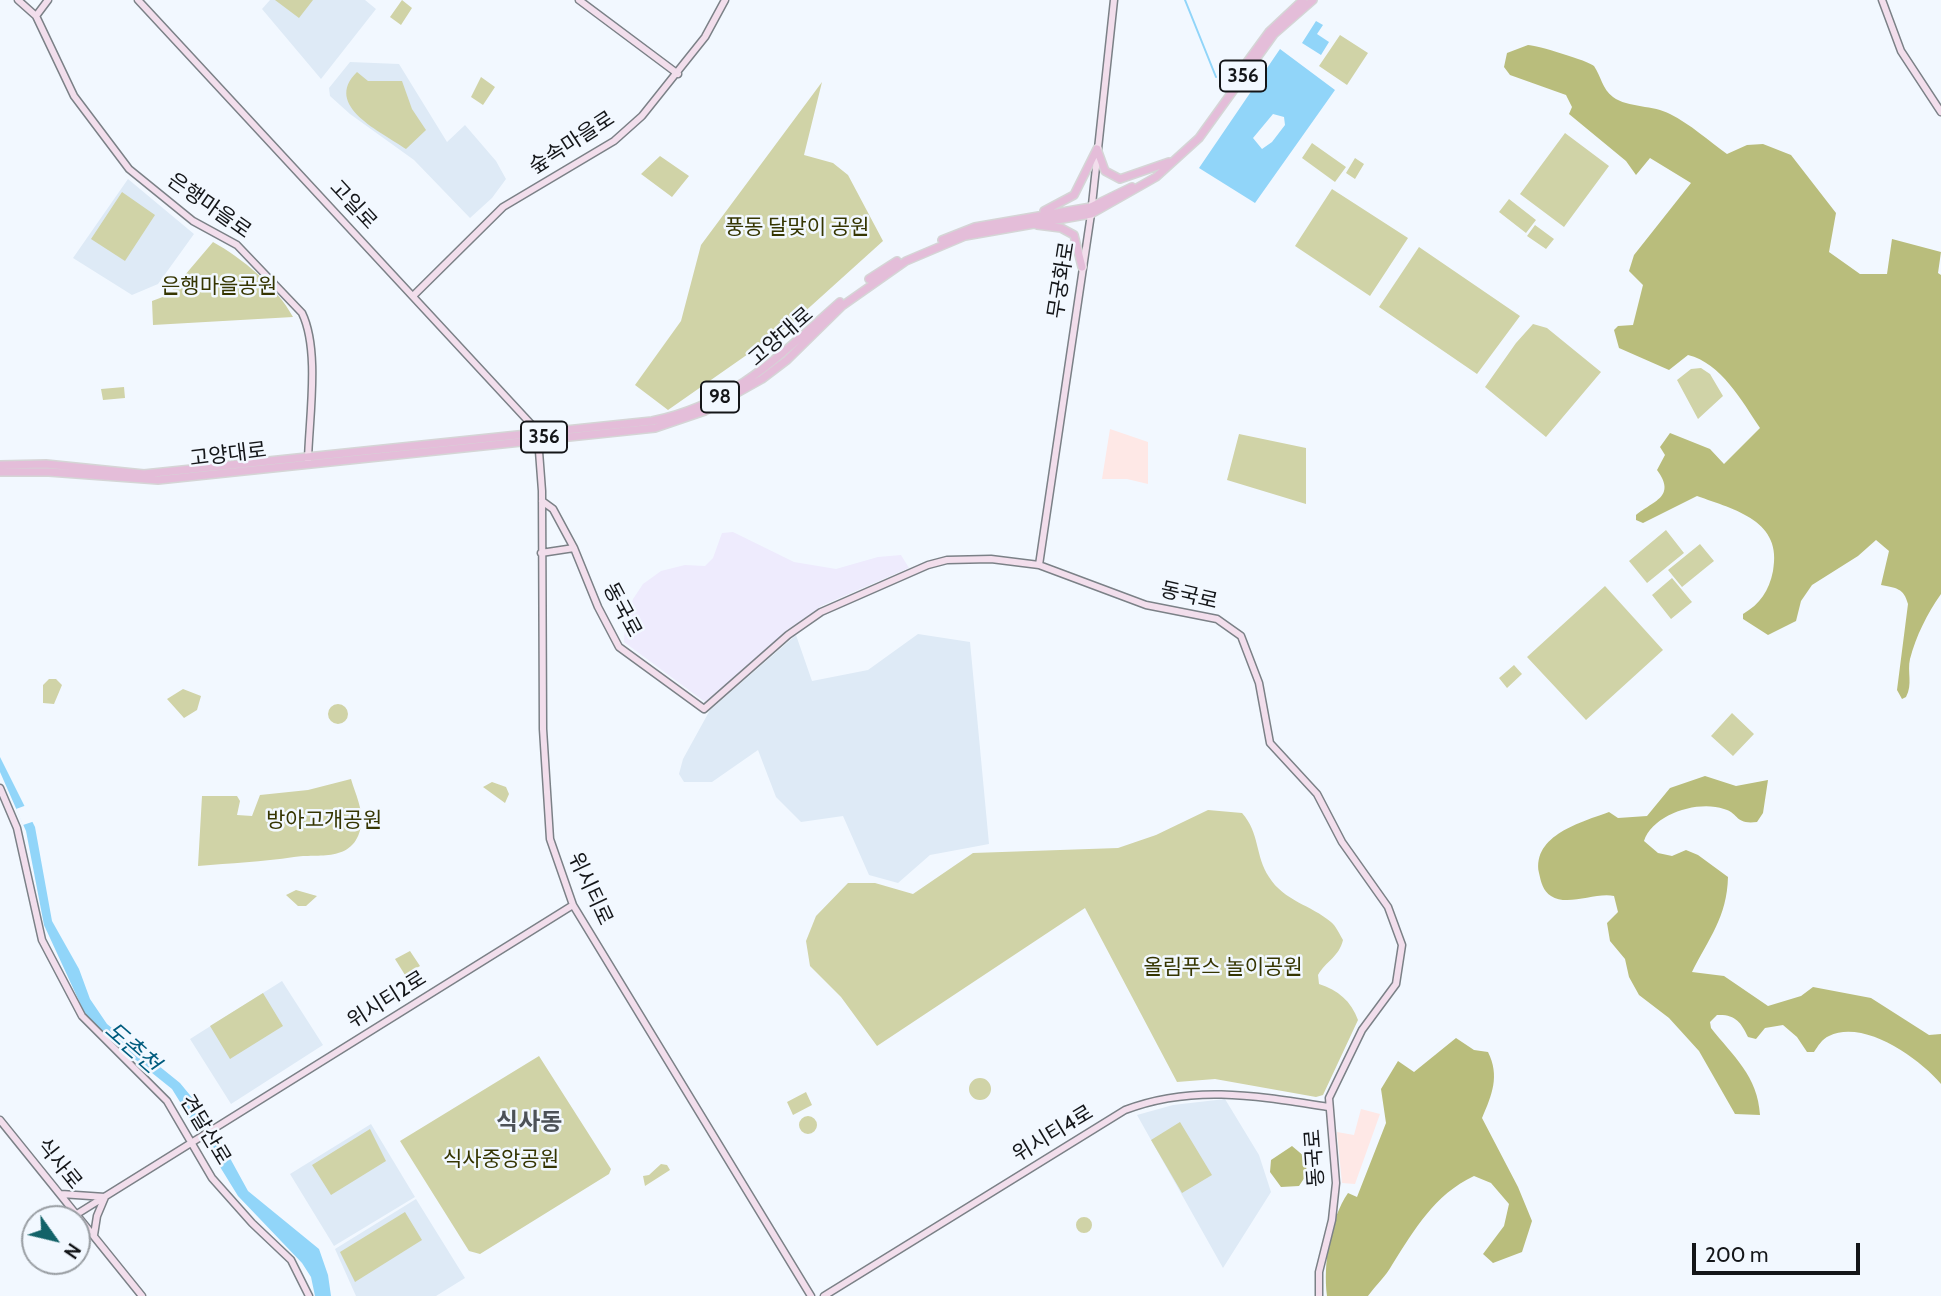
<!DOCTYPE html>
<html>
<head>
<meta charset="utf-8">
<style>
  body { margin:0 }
  #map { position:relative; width:1941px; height:1296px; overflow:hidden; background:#f2f8ff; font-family:Cabin,sans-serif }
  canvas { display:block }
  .north { position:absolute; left:21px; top:1205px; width:70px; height:70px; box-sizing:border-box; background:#f2f8ff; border:2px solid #999ea3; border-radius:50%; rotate:124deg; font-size:19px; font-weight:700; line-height:28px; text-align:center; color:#141619 }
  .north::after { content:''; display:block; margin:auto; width:24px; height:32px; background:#126268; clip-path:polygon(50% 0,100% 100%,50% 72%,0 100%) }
  .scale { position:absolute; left:1692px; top:1243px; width:168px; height:32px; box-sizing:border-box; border:4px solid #141619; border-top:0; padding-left:9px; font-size:21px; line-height:24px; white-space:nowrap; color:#141619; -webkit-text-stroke:5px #f2f8ff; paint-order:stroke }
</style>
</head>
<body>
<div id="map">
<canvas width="1941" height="1296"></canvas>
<div class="north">N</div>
<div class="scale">200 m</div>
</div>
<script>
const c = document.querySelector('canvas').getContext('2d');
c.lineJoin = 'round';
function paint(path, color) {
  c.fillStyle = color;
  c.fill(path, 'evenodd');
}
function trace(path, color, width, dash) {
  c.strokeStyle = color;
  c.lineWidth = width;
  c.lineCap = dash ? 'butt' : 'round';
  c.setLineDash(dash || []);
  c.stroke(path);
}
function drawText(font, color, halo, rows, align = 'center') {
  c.font = font + ' Cabin,"Noto Sans KR",sans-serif';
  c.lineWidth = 5;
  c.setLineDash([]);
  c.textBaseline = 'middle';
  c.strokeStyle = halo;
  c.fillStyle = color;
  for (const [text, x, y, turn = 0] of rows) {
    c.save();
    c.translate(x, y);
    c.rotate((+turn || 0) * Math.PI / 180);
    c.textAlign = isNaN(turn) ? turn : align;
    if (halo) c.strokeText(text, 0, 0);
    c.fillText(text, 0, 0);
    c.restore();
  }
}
paint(new Path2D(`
  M270,0h95l11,9 -55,70 -59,-70z
  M350,62l49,2 48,78 18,-17 31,36 10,18 -14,19 -22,20 -56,-58 -64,-46 -20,-18 -1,-8z
  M128,179l66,55 -36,50 -26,11 -59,-37z
  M918,634l52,8 19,202 -59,11 -32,28 -29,-8 -26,-59 -42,6 -25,-25 -18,-47 -46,32h-28l-5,-8 4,-15 27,-49 86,-75 16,46 56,-11z
  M282,981l41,64 -92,59 -41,-65z
  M1225,1099l34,56 12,37 -48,76 -86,-153 36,-10z
  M371,1124l44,73 -81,49 -44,-72z
  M416,1199l49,79 -29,18h-80l-21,-47z`), '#deeaf6');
paint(new Path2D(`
  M1110,429l38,13v42l-21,-5h-25z
  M1361,1109l19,5 -25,70 -13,-1 -5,-51 17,3z`), '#fee8e6');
paint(new Path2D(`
  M733,532l61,30 42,7 42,-12 23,-2 8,13 -88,38 -116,96 -81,-60 1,-20 8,-23 10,-15 18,-13 24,-6 20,1 8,-8 9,-25z`), '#eeebfd');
paint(new Path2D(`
  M275,0h38l-14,18z
  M402,0l10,8 -11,17 -11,-8z
  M1340,35l28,18 -21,32 -28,-19z
  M357,72l11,9h34l10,28 14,21 -20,19c-24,-17 -84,-43 -49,-77z
  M481,77l14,10 -12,18 -12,-8z
  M822,82l-18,73 29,8 15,12 35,66 -92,83 -123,86 -33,-25 46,-64 20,-76z
  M1565,133l44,33 -45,61 -44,-33z
  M1312,143l34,24 -11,15 -33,-24z
  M660,156l29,20 -17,21 -31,-23z
  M1355,158l9,6 -9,15 -9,-6z
  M1332,189l76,49 -38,58 -75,-50z
  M122,192l33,23 -30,46 -34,-22z
  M1509,199l27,21 -10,13 -27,-21z
  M1535,225l19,14 -8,10 -19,-13z
  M213,242c29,16 64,45 80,75l-140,8 -1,-24 16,-6z
  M1419,247l101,69 -43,58 -98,-67z
  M1533,324l14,4 54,44 -55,65 -61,-50 31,-44z
  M1701,368l9,6 13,22 -25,23 -21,-39 14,-11z
  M124,387l1,11 -22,2 -2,-11z
  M1239,434l67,14v56l-79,-24z
  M1666,530l18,23 -37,30 -18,-22z
  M1700,544l14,17 -32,26 -14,-17z
  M1672,578l20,24 -21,17 -19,-24z
  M1605,586l58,64 -77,70 -59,-63z
  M1514,665l8,9 -15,14 -8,-10z
  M49,679h7l6,6 -8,19 -11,-1v-18z
  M183,689l18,7 -4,14 -13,8 -17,-19z
  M328 714a10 10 0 1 1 20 0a10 10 0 1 1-20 0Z
  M1732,713l22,21 -21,22 -22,-20z
  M351,779c4,14 13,32 10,47 -7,38 -44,27 -67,31 -32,5 -63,6 -96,9l4,-70h35l3,5 -3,14 15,1 8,-21 48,-5z
  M492,782l14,5 3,7 -4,9 -22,-16z
  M1208,810l34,3c18,20 13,43 27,64 15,24 42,28 62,45 5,4 9,13 12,18 -4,17 -17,21 -25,35l1,9c19,6 32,17 39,36l-35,75 -7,2 -101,-18 -38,3 -92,-174 -208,138 -36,-49 -31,-31 -4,-25 10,-25 32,-33h27l38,11 60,-41 145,-5 38,-13z
  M296,890l21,6 -11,10h-8l-12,-11z
  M410,951l10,15 -15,9 -10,-16z
  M263,993l20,33 -53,33 -20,-33z
  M539,1056l72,113 -2,5 -129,80 -11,-3 -69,-110z
  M969 1089a11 11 0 1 1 22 0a11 11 0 1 1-22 0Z
  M806,1092l6,13 -19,10 -6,-13z
  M799 1125a9 9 0 1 1 18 0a9 9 0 1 1-18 0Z
  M1180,1122l32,53 -30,18 -31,-53z
  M370,1129l16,32 -55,34 -19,-30z
  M661,1164l6,1 3,5 -25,16 -2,-10 6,-1z
  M405,1212l17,28 -67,42 -15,-30z
  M1076 1225a8 8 0 1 1 16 0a8 8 0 1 1-16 0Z`), '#d0d3a7');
paint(new Path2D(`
  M1528,45c8,0 61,16 66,21 7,10 8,23 19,31 15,11 41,8 57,17 20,10 39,27 57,40l20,-9 16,-1 28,11 45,58 -7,39 31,22h27l5,-35 49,13 -3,21 3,2v319c-14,20 -25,42 -31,65 -3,13 3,25 -4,38l-4,2 -5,-9 11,-86c-4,-16 -12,-16 -27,-19l8,-34 -13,-11 -18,16 -46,29 -11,16 -5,20 -28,14 -25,-16v-5c17,-10 26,-23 30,-43 10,-50 -37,-61 -76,-75l-54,27 -7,-3v-5c17,-14 41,-18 21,-45l8,-15 -5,-8 10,-14 40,16 14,15 36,-36c-18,-27 -39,-65 -72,-73l-19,15 -50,-22 -5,-18 4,-4 15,-1 10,-40 -14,-14 5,-16 57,-72 -41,-25 -14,17 -10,-14 -57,-47 3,-7 -6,-12 -56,-20 -6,-8 3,-14z
  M1705,776l31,10 32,-6 -5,33 -6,9c-22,3 -18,-9 -33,-13 -26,-9 -71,5 -80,32l14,12 14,3 14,-6 12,5 30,22c-1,40 -19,61 -36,95l32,4 44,30 33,-10 12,-9 58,11 58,37 12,-1v50c-22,-26 -77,-65 -112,-48 -7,3 -11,10 -15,16h-7l-10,-15 -14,-12 -18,3 -9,11 -8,-2c-7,-15 -13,-23 -31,-22l-7,7 1,6c22,28 47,48 49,87l-25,-1 -36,-63 -30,-33 -30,-23 -10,-18 -4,-18 -15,-18 -3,-18 11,-11 -4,-16c-19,-4 -46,11 -63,0 -8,-5 -10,-14 -12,-23 -7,-38 43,-51 70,-61l9,6 29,-2 23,-28z
  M1456,1038l18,12 14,2c12,24 4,43 -6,66l36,69 14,34 -10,31 -29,11 -10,-9 21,-28 5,-22 -18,-21 -17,-7c-40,19 -59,53 -82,89 -6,11 -16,20 -24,31h-41c-4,-32 3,-77 21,-103l9,4 29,-74 -5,-34 17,-28 16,11z
  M1292,1146l13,11 2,17 -8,12 -18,1 -11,-15 1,-12z`), '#b9bd7c');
paint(new Path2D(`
  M1316,21l7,4 -6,9 12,8 -8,13 -19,-12z
  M1280,49l55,41 -80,113 -56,-35zM1273,114l11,3 1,8 -13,17 -10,7 -9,-11z
  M0,757l35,70 17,94 27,48 11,30 17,25 73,59 14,17 14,18 40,73 71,58 9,26 3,21h-16l-4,-19 -9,-14 -64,-67 -66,-107 -76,-61 -11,-14 -41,-89 -18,-94 -26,-59z`), '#91d5f9');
paint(new Path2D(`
  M27,805l8,16 -12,4 -7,-16z
  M213,1120l9,16 -14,9 -11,-16z`), '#f2f8ff');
trace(new Path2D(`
  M1185,0l31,77`), '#91d5f9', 2);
const secondary = new Path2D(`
  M18,0l18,16 38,80 55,73 64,52 44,24 65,68c18,37 7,105 6,147
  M138,0l393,424 7,14 4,53 1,238 7,110 23,66 238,391
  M579,0l99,74
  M1882,0l19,51 40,61
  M36,16l12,-16
  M414,295l89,-88 111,-66 28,-25 63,-79 20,-37
  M542,501l11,8 21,39
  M541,553l33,-5 24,59 21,40 85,62 84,-74 33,-23 107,-47 19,-5 44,-1 48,6 107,40 71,14 24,17 18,47 11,60 47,51 25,48 46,65 14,38 -6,39 -34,46 -33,68 7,85 -4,37 -13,52v24
  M1039,565l52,-351 23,-214
  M0,788l17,40 25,112 40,76 85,85 45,77 40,45 39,37 18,36
  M0,1120l142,176
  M61,1194l44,3 -8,19 -3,19
  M77,1214l496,-309
  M824,1296l301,-186c68,-26 133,-14 203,-3`);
const primary = new Path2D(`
  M1239,73l30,-41 34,-32
  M1097,149l8,22 15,8 49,-17
  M1044,211l30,-16 23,-46
  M1037,225l24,3 13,7 8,32
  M942,240l33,-13 116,-20 41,-20
  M869,279l28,-18
  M0,465l46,-1 98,10 508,-53c81,-16 129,-67 188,-119
  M0,472h49l109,8 497,-52 50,-17 57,-32 25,-19 55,-54 64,-45 59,-25 126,-22 65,-37 43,-39 75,-104 39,-34`);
trace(secondary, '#7b8187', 9);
trace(primary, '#d5d5d6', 10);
trace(secondary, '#f2deec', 6);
trace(primary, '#e4bdd9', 7);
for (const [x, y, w] of [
  [1243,76,46],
  [720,397,38],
  [544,437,46]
]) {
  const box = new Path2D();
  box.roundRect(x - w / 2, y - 15.5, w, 31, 5);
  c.fillStyle = '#f2f8ff';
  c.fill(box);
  trace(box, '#141619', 2);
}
drawText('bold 19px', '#141619', null, [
  ["356",1243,76],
  ["98",720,397],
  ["356",544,437]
]);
drawText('21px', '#141619', '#f2f8ff', [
  ["숲속마을로",572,143,-33],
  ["고일로",353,205,47],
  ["은행마을로",209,206,35],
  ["무궁화로",1062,280,-81],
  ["고양대로",781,337,-41],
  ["고양대로",228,455,-7],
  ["동국로",1189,596,13],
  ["동국로",622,610,62],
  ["위시티로",590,889,65],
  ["위시티2로",387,1000,-32],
  ["견달산로",205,1130,59],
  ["위시티4로",1053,1134,-31],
  ["동국로",1315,1158,-94],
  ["식사로",59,1164,51]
]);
drawText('21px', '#353501', '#f2f8ff', [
  ["풍동 달맞이 공원",797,228],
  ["은행마을공원",219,287],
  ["방아고개공원",324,821],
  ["올림푸스 놀이공원",1223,968],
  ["식사중앙공원",501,1160]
]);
drawText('italic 23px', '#005c7e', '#f2f8ff', [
  ["도촌천",132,1048,41]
]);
drawText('bold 24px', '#4c5157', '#f2f8ff', [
  ["식사동",529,1123]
]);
</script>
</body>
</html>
